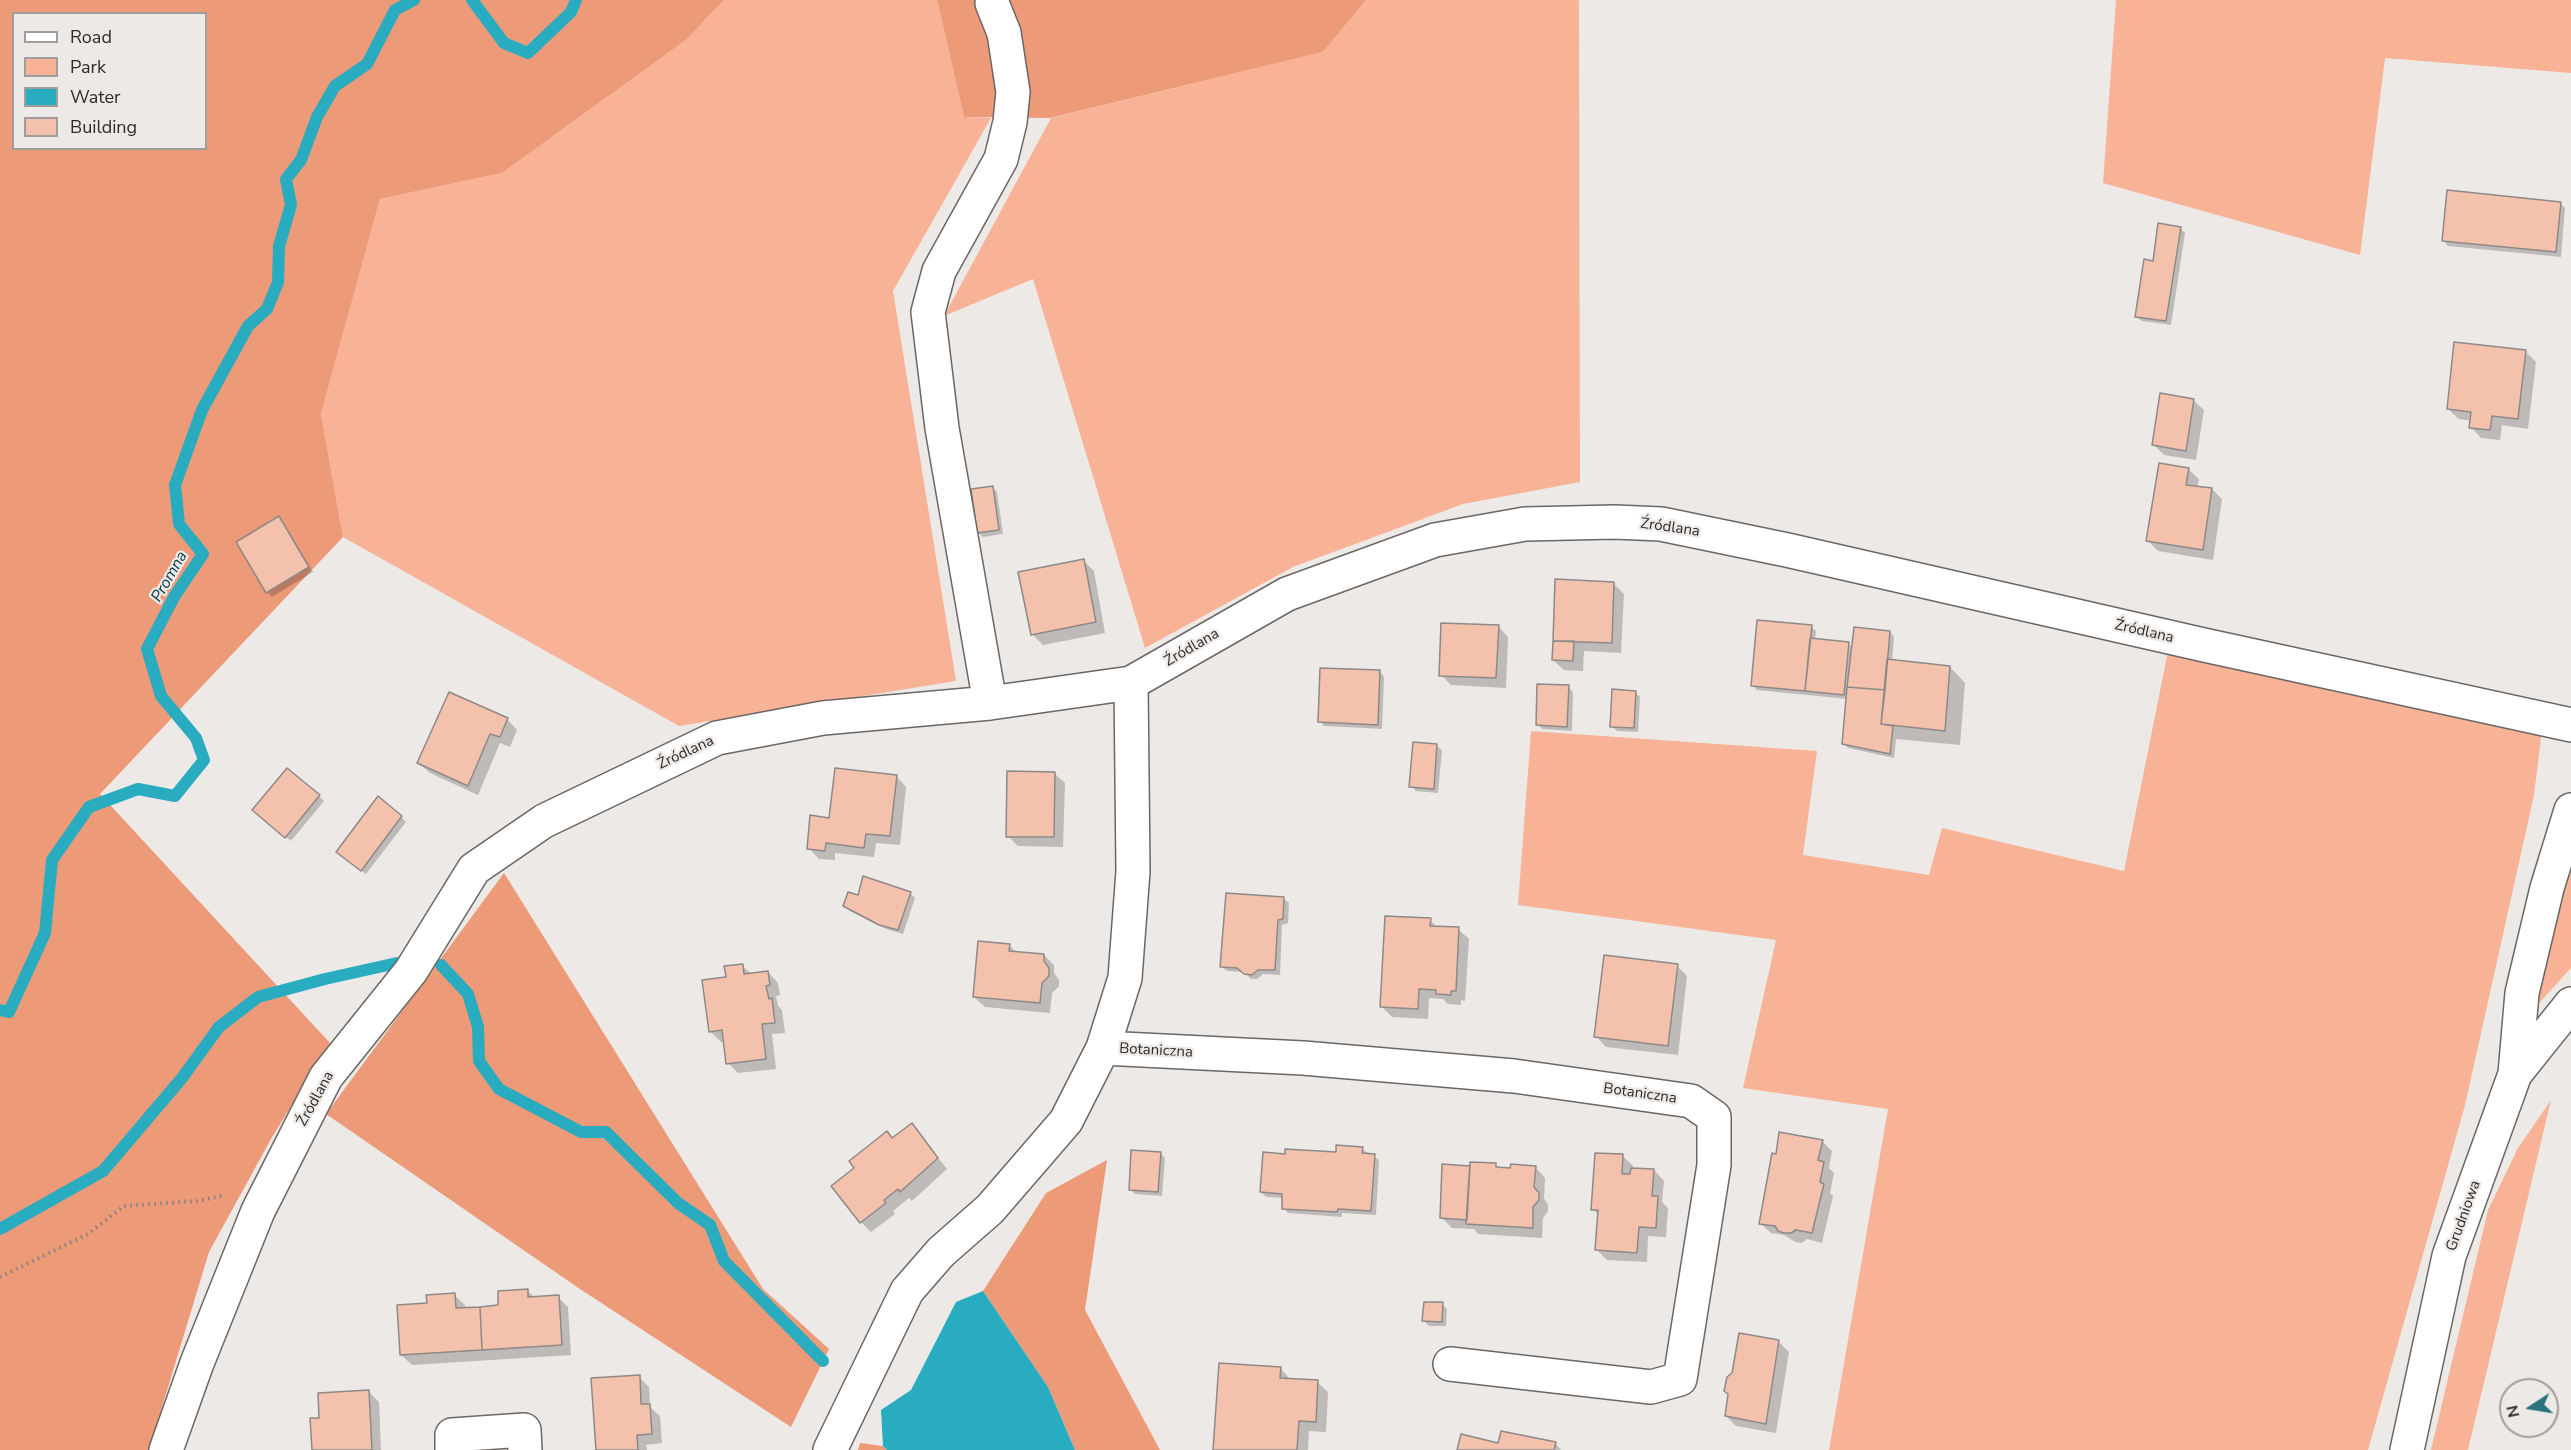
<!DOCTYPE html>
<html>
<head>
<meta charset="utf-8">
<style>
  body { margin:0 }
  #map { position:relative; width:2571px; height:1450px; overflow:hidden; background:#ede9e7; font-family:"Nunito Sans",sans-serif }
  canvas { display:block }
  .legend { position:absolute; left:12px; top:12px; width:195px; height:138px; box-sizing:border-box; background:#ede9e7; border:2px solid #a09d9c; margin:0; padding:8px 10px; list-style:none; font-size:18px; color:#2d2b2b }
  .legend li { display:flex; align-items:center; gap:12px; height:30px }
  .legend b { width:30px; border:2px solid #a09d9c }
  .north { position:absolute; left:2499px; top:1378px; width:60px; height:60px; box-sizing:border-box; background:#ede9e7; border:2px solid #a09d9c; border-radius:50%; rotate:258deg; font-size:16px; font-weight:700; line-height:24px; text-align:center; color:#2d2b2b }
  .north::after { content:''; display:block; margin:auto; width:21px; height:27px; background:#2a727d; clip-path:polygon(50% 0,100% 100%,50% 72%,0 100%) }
</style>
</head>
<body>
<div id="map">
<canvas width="2571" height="1450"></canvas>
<ul class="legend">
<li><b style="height:8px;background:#fff"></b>Road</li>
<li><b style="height:16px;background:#f8b397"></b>Park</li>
<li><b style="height:16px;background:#29acbf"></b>Water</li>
<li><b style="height:16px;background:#f4c1ac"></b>Building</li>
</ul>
<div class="north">N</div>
</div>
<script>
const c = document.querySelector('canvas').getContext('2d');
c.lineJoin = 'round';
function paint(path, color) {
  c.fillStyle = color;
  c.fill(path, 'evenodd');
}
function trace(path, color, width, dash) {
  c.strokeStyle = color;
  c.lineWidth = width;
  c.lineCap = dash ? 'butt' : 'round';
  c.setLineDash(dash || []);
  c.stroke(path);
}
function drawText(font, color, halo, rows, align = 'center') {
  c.font = font + ' "Nunito Sans",sans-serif';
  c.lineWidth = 4.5;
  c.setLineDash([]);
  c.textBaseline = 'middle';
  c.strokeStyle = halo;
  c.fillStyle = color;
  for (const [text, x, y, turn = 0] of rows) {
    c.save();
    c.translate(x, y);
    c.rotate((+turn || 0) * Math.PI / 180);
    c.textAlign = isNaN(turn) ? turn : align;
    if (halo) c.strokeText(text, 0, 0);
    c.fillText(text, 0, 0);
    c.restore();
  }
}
paint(new Path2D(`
  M724,0h213l27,117 27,1 -98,173 63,390 -277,45 -336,-189 -22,-123 59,-215 122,-26 184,-133z
  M1366,0h213l1,482 -117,22 -170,63 -148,81 -112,-369 -89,37 107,-198 272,-66z
  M2116,0h455v73l-186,-15 -25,197 -257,-72z
  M2168,651l374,79 -8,65 -69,310 -97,345h-539l59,-341 -145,-21 33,-148 -258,-35 13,-174 286,20 -14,104 126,20 13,-47 182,43z
  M2571,849v119l-40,44z
  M2551,1100l-83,350h-37l57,-240 30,-62z`), '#f8b397');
paint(new Path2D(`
  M0,0h724l-38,40 -184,133 -122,26 -59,215 22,123 -243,257 230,249 -59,96 -62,113 -60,198h-149zM14,14h192v134h-192z
  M937,0h429l-43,52 -273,66 -86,-1z
  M504,873l259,416 66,60 -38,78 -211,-138 -254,-175z
  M1107,1160l-22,150 75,140h-85l-27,-63 -65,-96 63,-98z
  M860,1443l23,3 4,4h-29z`), '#ec9a78');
paint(new Path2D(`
  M983,1291l65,96 27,63h-188l-4,-4 -2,-36 30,-20 45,-88z`), '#29acbf');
paint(new Path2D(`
  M2560,203l5,5 -4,49 -113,-11 -4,-5z
  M2180,228l5,5 -14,92 -29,-4 -5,-4 17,-54z
  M2526,352l10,10 -8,67 -26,-4 -2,15 -19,-2 -10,-11 1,-6 -13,-2 -11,-10z
  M2193,400l11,10 -8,50 -32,-5 -10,-10z
  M2188,469l11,10 -2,9 15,1 10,10 -9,61 -55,-9 -10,-10z
  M992,487l5,5 6,42 -20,3 -5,-5z
  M279,518l34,54 -41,25 -5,-5z
  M1083,560l11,11 11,62 -62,12 -11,-11z
  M1613,583l11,11 -3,59 -37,-2 -1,20 -19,-1 -11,-10z
  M1498,626l10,11 -2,51 -55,-3 -10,-10z
  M1811,626l5,5 -1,9 33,3 5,5 37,-16 4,5 -2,24 58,6 15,16 -5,62 -64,-6 -2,19 -46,-10 -5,-5 5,-44 -91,-9 -5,-5z
  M1380,672l4,5 -2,52 -58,-3 -4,-5z
  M1568,687l5,5 -1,39 -30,-2 -4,-5z
  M1635,692l5,5 -2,35 -21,-1 -5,-5z
  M507,719l10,11 -7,17 -10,-4 -22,52 -48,-22 -11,-10z
  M1437,746l5,4 -4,43 -22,-2 -5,-5z
  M1054,773l11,10 -2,64 -45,-1 -10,-10z
  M896,776l10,11 -6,58 -24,-2 -2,14 -39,-4v7l-16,-1 -10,-11 21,-28z
  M319,796l5,5 -33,40 -32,-26z
  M401,817l5,5 -40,52 -24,-17z
  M910,893l5,5 -12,36 -17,-5 -36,-18 -5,-5 14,-9z
  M1284,899l5,4 -1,20 -6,2 -2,50 -17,-1 -6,5h-6l-7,-7 -17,-1 -5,-4z
  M1430,920l8,8 20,1 11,10 -4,62 -4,-1v5l-13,-1 -5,-5 -14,-1 -1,21 -36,-2 -10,-10z
  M1009,945l8,8 27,2 10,10v8l5,7v6l-7,7 -2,20 -65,-6 -11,-10z
  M742,965l10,10 16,-3 10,11 2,12 -4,1 2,10 4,4 3,23 -13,1 4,35 -38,4 -10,-10 -3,-22 -4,1 -11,-11 18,-53z
  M1677,966l10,10 -9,79 -72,-8 -10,-11z
  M912,1125l35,44 -35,32 -3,-3 -16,13 2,3 -24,18 -10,-10 -4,-54z
  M1822,1141l10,10 -3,17 5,5 -4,20 3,3 -11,47 -15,-4 -5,4 -7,-1 -11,-7 -13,-2 -11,-10 18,-67z
  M1362,1149l17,11 -3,55 -34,-2v4l-54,-4 -5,-5v-10l-17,-1 -5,-5 25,-37 51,-2z
  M1160,1153l5,5 -3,38 -27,-2 -5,-5z
  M1623,1156l10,10v3l21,1 10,11 -2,21 6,6 -2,29 -18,-1 -1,26 -40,-2 -10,-10 2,-35 -6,-6z
  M1495,1164l5,5 35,-2 10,11 -1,20 4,7v6l-5,7 -1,20 -64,-4 -4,-5 -22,-1 -11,-11 31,-50z
  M527,1290l8,8 23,-1 10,10 3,48 -159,10 -11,-10 27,-51 26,-9 11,10v4l35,-2z
  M1442,1304l5,5 -1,17h-17l-5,-5z
  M1779,1342l10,10 -13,81 -40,-7 -10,-10z
  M1280,1368l10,11 27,3 11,10 -2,40 -17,-1 -1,19h-93z
  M639,1377l10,10 1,20 10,9 2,27 -16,2 1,5h-50z
  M369,1392l10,10 2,48h-68l7,-31z
  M1555,1443l6,7h-102z`), '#0003');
trace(new Path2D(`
  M472,0l32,43 24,10 43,-41 5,-12
  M441,965l27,29 10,33 1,34 20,28 82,43h25l72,71 32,22 14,36 99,100
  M0,1010l9,2 36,-79 7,-73 37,-53 49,-18 37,7 29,-36 -8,-22 -35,-42 -14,-47 27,-52 29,-43 -24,-30 -4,-39 27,-75 46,-84 19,-17 11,-27 1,-36 12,-41 -5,-26 15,-19 16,-43 18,-31 32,-22 28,-54 19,-10
  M0,1229l103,-58 79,-93 37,-51 39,-30 67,-18 72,-16`), '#29acbf', 12);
const building = new Path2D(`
  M2447,190l114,12 -5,50 -114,-11z
  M2158,223l23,4 -15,94 -31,-4 9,-58 9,2z
  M2454,342l72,8 -8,69 -26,-3 -2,14 -21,-2 2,-16 -24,-3z
  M2160,393l34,6 -8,52 -34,-6z
  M2159,463l30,5 -3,17 26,3 -9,62 -57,-9z
  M993,486l6,44 -22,3 -6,-44z
  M279,516l30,51 -43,26 -30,-51z
  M1084,559l12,63 -65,13 -13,-63z
  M1555,579l59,3 -2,61 -59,-2z
  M1757,620l55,5 -7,66 -54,-5z
  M1441,623l58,2 -3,53 -57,-2z
  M1854,627l36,4 -5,59 -38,-3z
  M1810,638l39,4 -5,53 -39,-4z
  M1553,641h21l-1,20 -21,-1z
  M1887,659l63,7 -5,65 -64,-7z
  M1320,668l60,2 -2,55 -60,-3z
  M1537,684l32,1 -2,42 -31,-2z
  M1847,687l38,3 -4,34 12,2 -3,28 -48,-10z
  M1612,689l24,2 -2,37 -24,-1z
  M449,692l59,26 -8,19 -10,-3 -22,52 -51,-23z
  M1413,742l24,2 -3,45 -25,-2z
  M287,768l33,27 -35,43 -33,-28z
  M835,768l62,7 -7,61 -24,-2 -2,14 -38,-5 -1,8 -18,-2 3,-34 19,3z
  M1007,771l48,1 -1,65h-48z
  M378,796l24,20 -41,55 -25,-19z
  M863,876l48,16 -13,38 -19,-5 -36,-19 5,-14 10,3z
  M1226,893l58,4 -1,22 -5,1 -3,50h-17l-6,5 -8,-1 -7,-6 -17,-1z
  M1385,916l46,2 -1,8 29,1 -3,64h-5v4l-15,-1v-4l-17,-1 -1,20 -38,-2z
  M978,941l32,3 -1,7 35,3v7l5,7v8l-7,7 -2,20 -67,-6z
  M1604,955l74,9 -10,82 -74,-9z
  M743,964l1,10 24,-3 2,14 -4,1 3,13 3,-1 3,25 -13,1 4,35 -40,5 -4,-34 -13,2 -7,-52 24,-3 -2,-11z
  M912,1123l26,35 -38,34 -2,-3 -14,11 2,3 -26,20 -29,-37 23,-18 -5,-7 38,-30 5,7z
  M1779,1132l44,8 -5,20 6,2 -4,20 4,2 -12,49 -16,-3 -5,3h-7l-6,-2 -3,-5 -16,-2 13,-71 4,1z
  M1336,1145l27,2 -1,6 13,1 -4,57 -33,-2 -1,3 -55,-3v-15l-22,-2 3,-40 22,2v-5l51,3z
  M1131,1150l30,2 -3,40 -29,-2z
  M1595,1153l28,1 -1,20h8l1,-6 23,1 -2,27h6l-2,32 -17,-1 -2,26 -42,-3 3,-40h-7z
  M1470,1162l26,1v4l14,1 1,-4 25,2 -2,21 5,6v7l-6,7v21l-67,-4z
  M1442,1164l28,2 -3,54 -27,-2z
  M528,1289v8l31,-2 3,50 -80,5 -2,-43 18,-2v-14z
  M455,1293l1,15 24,-1 2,43 -82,5 -3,-50 30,-2 -1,-8z
  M1424,1302h19l-1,20 -20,-1z
  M1739,1333l40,7 -13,84 -41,-8 3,-22 -4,-3 3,-14 5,-4z
  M1219,1363l62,4 -1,11 38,2 -2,42 -17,-1 -2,29h-84z
  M640,1375l1,29h9l2,30 -15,1 1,15h-42l-5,-72z
  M369,1390l3,60h-60l-2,-32h9l-1,-25z
  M1501,1431l55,11 -2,8h-97l4,-16 37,9z`);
paint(building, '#f4c1ac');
trace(building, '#8d8988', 1.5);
const minor = new Path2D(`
  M990,703l-48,-275 -14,-116 11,-41 62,-112 9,-37 3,-30 -9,-59 -12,-30
  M1103,1048l200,10 211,18 177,25 23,16v48l-34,214 -29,8 -201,-23
  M2515,1074l7,-81 25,-105 24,-78
  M166,1450l31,-87 61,-152 68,-134 85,-106 63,-102 70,-48 173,-83 106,-20 167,-15 141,-20 156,-89 148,-54 90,-16 90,-2 46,2 126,26 417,95 367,80
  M452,1450v-15l72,-5 1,20
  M830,1450l77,-159 34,-39 49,-43 76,-88 37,-73 22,-70 8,-107 -2,-188
  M2407,1450l42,-194 66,-182 56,-70`);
trace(minor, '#6a6765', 36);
trace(new Path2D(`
  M0,1277l88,-43 36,-28 73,-5 25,-5`), '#858282', 4, [1.5, 4.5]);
trace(minor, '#fff', 33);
drawText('15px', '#2d2b2b', '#ede9e7', [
  ["Źródlana",1670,528,8],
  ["Źródlana",2144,632,13],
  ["Źródlana",1192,648,-30],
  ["Źródlana",686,753,-25],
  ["Botaniczna",1156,1051,3],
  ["Botaniczna",1640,1094,8],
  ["Źródlana",316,1099,-61],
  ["Grudniowa",2464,1216,-70]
]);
drawText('italic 16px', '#064048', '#ede9e7', [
  ["Promna",170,577,-60]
]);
</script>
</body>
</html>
